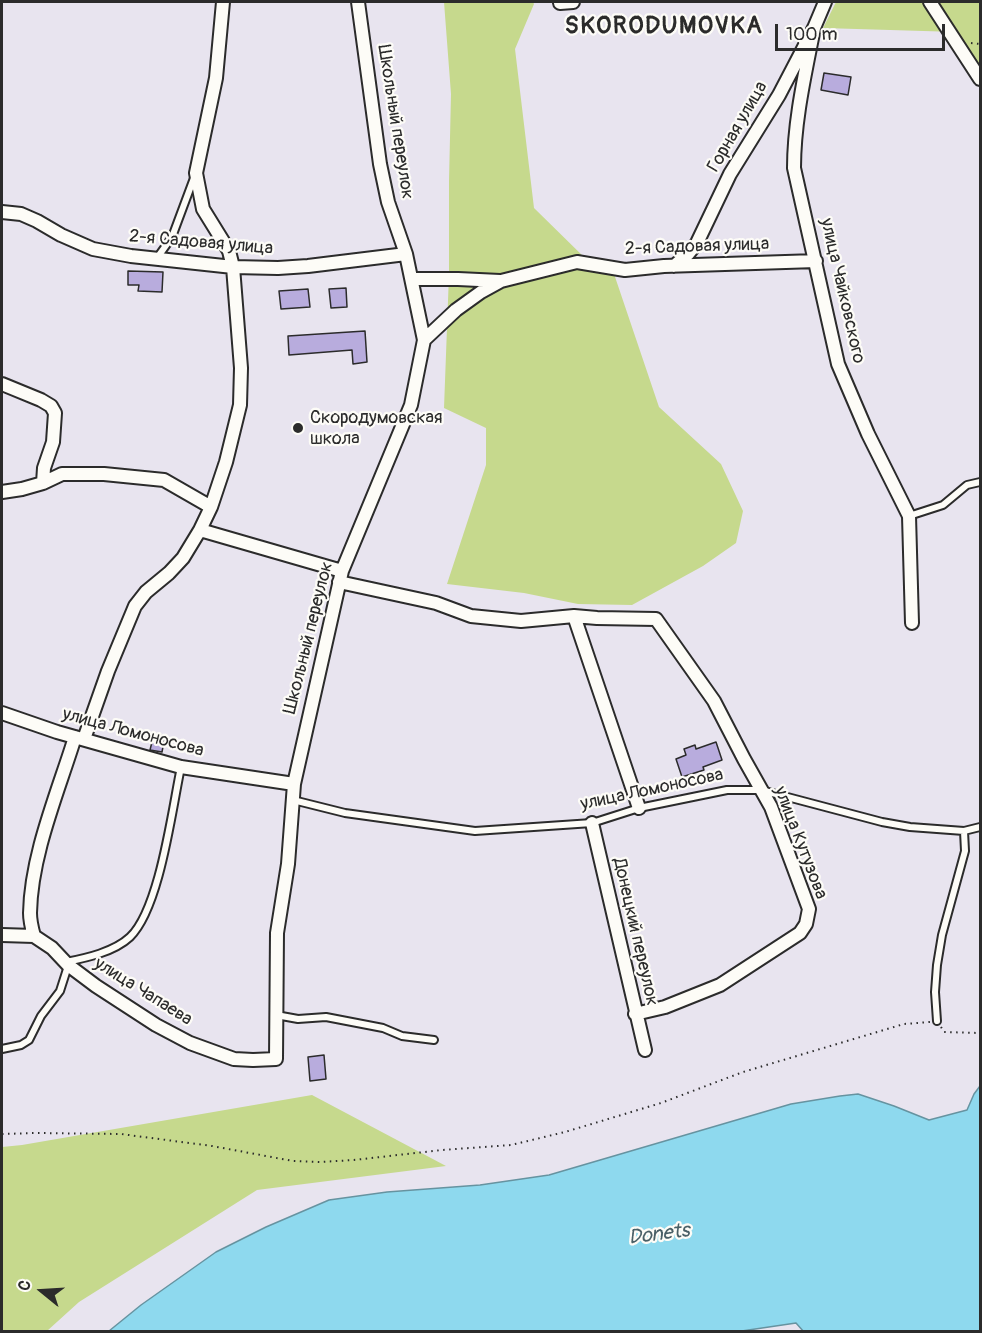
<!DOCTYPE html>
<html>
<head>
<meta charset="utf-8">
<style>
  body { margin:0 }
  #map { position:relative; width:982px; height:1333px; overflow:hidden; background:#e8e4ef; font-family:Pangolin,sans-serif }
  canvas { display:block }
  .frame { position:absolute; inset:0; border:3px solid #2b2b2b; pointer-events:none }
  .north { position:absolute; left:12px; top:1261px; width:60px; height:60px; -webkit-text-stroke:4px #fdfcf7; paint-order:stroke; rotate:288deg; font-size:16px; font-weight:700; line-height:24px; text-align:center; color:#2b2b2b }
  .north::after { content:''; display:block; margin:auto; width:21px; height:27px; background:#2b2b2b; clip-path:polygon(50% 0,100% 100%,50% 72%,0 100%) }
  .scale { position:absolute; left:775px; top:24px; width:170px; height:27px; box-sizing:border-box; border:3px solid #2b2b2b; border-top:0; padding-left:8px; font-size:18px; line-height:21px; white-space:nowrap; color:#2b2b2b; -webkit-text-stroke:4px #fdfcf7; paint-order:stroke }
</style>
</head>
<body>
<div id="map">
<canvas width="982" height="1333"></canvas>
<div class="frame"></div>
<div class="north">С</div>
<div class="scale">100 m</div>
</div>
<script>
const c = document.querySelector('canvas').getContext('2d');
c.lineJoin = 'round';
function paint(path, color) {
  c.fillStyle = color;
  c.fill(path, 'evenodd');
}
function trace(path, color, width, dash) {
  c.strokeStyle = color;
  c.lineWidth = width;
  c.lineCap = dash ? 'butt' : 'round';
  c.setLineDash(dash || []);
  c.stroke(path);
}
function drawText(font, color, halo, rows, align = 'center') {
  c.font = font + ' Pangolin,sans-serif';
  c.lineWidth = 4.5;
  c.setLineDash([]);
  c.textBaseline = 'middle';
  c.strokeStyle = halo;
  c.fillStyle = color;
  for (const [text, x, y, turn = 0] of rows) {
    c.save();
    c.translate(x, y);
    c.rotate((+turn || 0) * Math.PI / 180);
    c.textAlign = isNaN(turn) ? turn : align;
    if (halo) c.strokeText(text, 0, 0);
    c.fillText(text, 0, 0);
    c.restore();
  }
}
paint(new Path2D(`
  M444,2h89l1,2 -19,45 19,159 53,52 24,5 48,142 62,57 22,47 -7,32 -33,23 -71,39 -54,-1 -54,-11 -77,-9 39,-119v-37l-42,-20 5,-134v-93l2,-87z
  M836,2h144v73l-23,-43 -134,-4z
  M312,1095l134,71 -189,24 -178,112 -32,29h-45v-184l20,-2z`), '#c6d98d');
const water = new Path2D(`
  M980,1086v245l-176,1 -8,-9 -61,9 -626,-1 32,-26 75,-53 50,-25 63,-27 58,-8 93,-7 69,-10 242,-71 49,-8 18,-2 36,12 35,14 38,-10 7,-16z`);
paint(water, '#8ed9ee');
trace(water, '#6693a0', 1.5);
const building = new Path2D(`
  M824,73l27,4 -3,18 -27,-5z
  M128,271l35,1 -1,20 -24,-1 1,-6h-11z
  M346,288l1,19 -16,1 -2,-19z
  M308,289l2,18 -29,2 -2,-18z
  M365,331l2,31 -14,2 -1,-14 -63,5 -1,-19z
  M154,734l11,2 -3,16 -12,-2z
  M716,742l6,18 -19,7 1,3 -22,7 -6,-18 10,-4 -2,-6 11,-4 1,4z
  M324,1055l2,24 -16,2 -2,-24z`);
paint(building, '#b8acdd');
trace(building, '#2b2b2b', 1.5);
const service = new Path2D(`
  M157,258l15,-21 22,-59
  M909,516l34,-11 24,-20 13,-3
  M293,800l52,13 130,18 117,-8 47,-15 88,-18h34l121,32 28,5 54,4 16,-4
  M66,962c20,-4 48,-10 64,-25 30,-29 42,-128 51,-170
  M276,1015l22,4 28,-2 57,11 19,8 32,4
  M937,1021l-2,-29 2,-27 5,-30 23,-84 -1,-20
  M2,1049l19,-4 8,-5 12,-24 19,-25 8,-25`);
const minor = new Path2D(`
  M930,2l50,77
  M560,3l13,-1
  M814,28c-9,46 -20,93 -20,140l44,196 30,70 41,82 3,107
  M2,212l19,2 16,7 24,14 32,14 38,7 102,11 45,1 30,-2 98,-12
  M674,266l14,-12 9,-11 33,-69 49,-79 35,-67 11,-26
  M412,279h46l42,2
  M424,340l32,-30 25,-18 20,-11 76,-19 48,8 39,-4 152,-5
  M2,384l39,16 10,6 4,7 -2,29 -9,26 -1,15
  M2,492l20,-3 21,-6 19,-9h42l60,6 47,27
  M200,530l142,41
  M339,582l97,21 35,13 50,5 53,-5 23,2 59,1 58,82 30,58 27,48 38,102 -3,15 -6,9 -80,52 -55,22 -30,7
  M574,616l65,192
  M2,713l55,19 124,35 113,17
  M84,739l24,-68 27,-65 11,-14 23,-19 14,-15 17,-28 11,-23 15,-45 14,-57 1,-37 -8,-101 -4,-16 -26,-42 -7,-36 20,-95 7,-76
  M592,823l53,227
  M2,935l32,1 18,12 16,17 28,21 60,39 34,18 44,16 19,1 23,-1 1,-126 11,-69 6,-80 48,-213 69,-166 13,-65 -18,-86 -18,-52 -8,-38 -22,-162
  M34,936c-2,-7 -4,-15 -4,-23 1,-58 28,-121 45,-176`);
trace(service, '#2b2b2b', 10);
trace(minor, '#2b2b2b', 16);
trace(new Path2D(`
  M971,43l9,1
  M941,1027l3,5 36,1
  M2,1134l33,-1 86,1 91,12 81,15 27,1 34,-2 88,-10 69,-5 54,-13 96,-29 82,-31 161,-48 26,-2`), '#2b2b2b', 2, [1.5, 4.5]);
trace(service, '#fdfcf7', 6);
trace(minor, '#fdfcf7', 12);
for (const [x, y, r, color] of [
  [298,428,6,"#2b2b2b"]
]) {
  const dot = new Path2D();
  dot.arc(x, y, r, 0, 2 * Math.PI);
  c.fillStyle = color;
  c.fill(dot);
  trace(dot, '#fdfcf7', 2);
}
drawText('18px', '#2b2b2b', '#fdfcf7', [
  ["Школьный переулок",395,122,81],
  ["Горная улица",738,127,-60],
  ["2-я Садовая улица",201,243,5],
  ["2-я Садовая улица",697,247,-2],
  ["улица Чайковского",842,291,77],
  ["Школьный переулок",309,638,-76],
  ["улица Ломоносова",133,733,15],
  ["улица Ломоносова",652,790,-12],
  ["улица Кутузова",800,843,69],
  ["Донецкий переулок",635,932,77],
  ["улица Чапаева",143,992,32]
]);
drawText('18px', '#2b2b2b', '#fdfcf7', [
  ["Скородумовская",310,418],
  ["школа",310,439]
], 'left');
drawText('italic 20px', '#495f66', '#fdfcf7', [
  ["Donets",659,1235,-7]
]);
c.letterSpacing = '1.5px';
drawText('bold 24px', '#2b2b2b', '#fdfcf7', [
  ["SKORODUMOVKA",664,27]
]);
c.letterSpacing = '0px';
</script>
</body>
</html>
